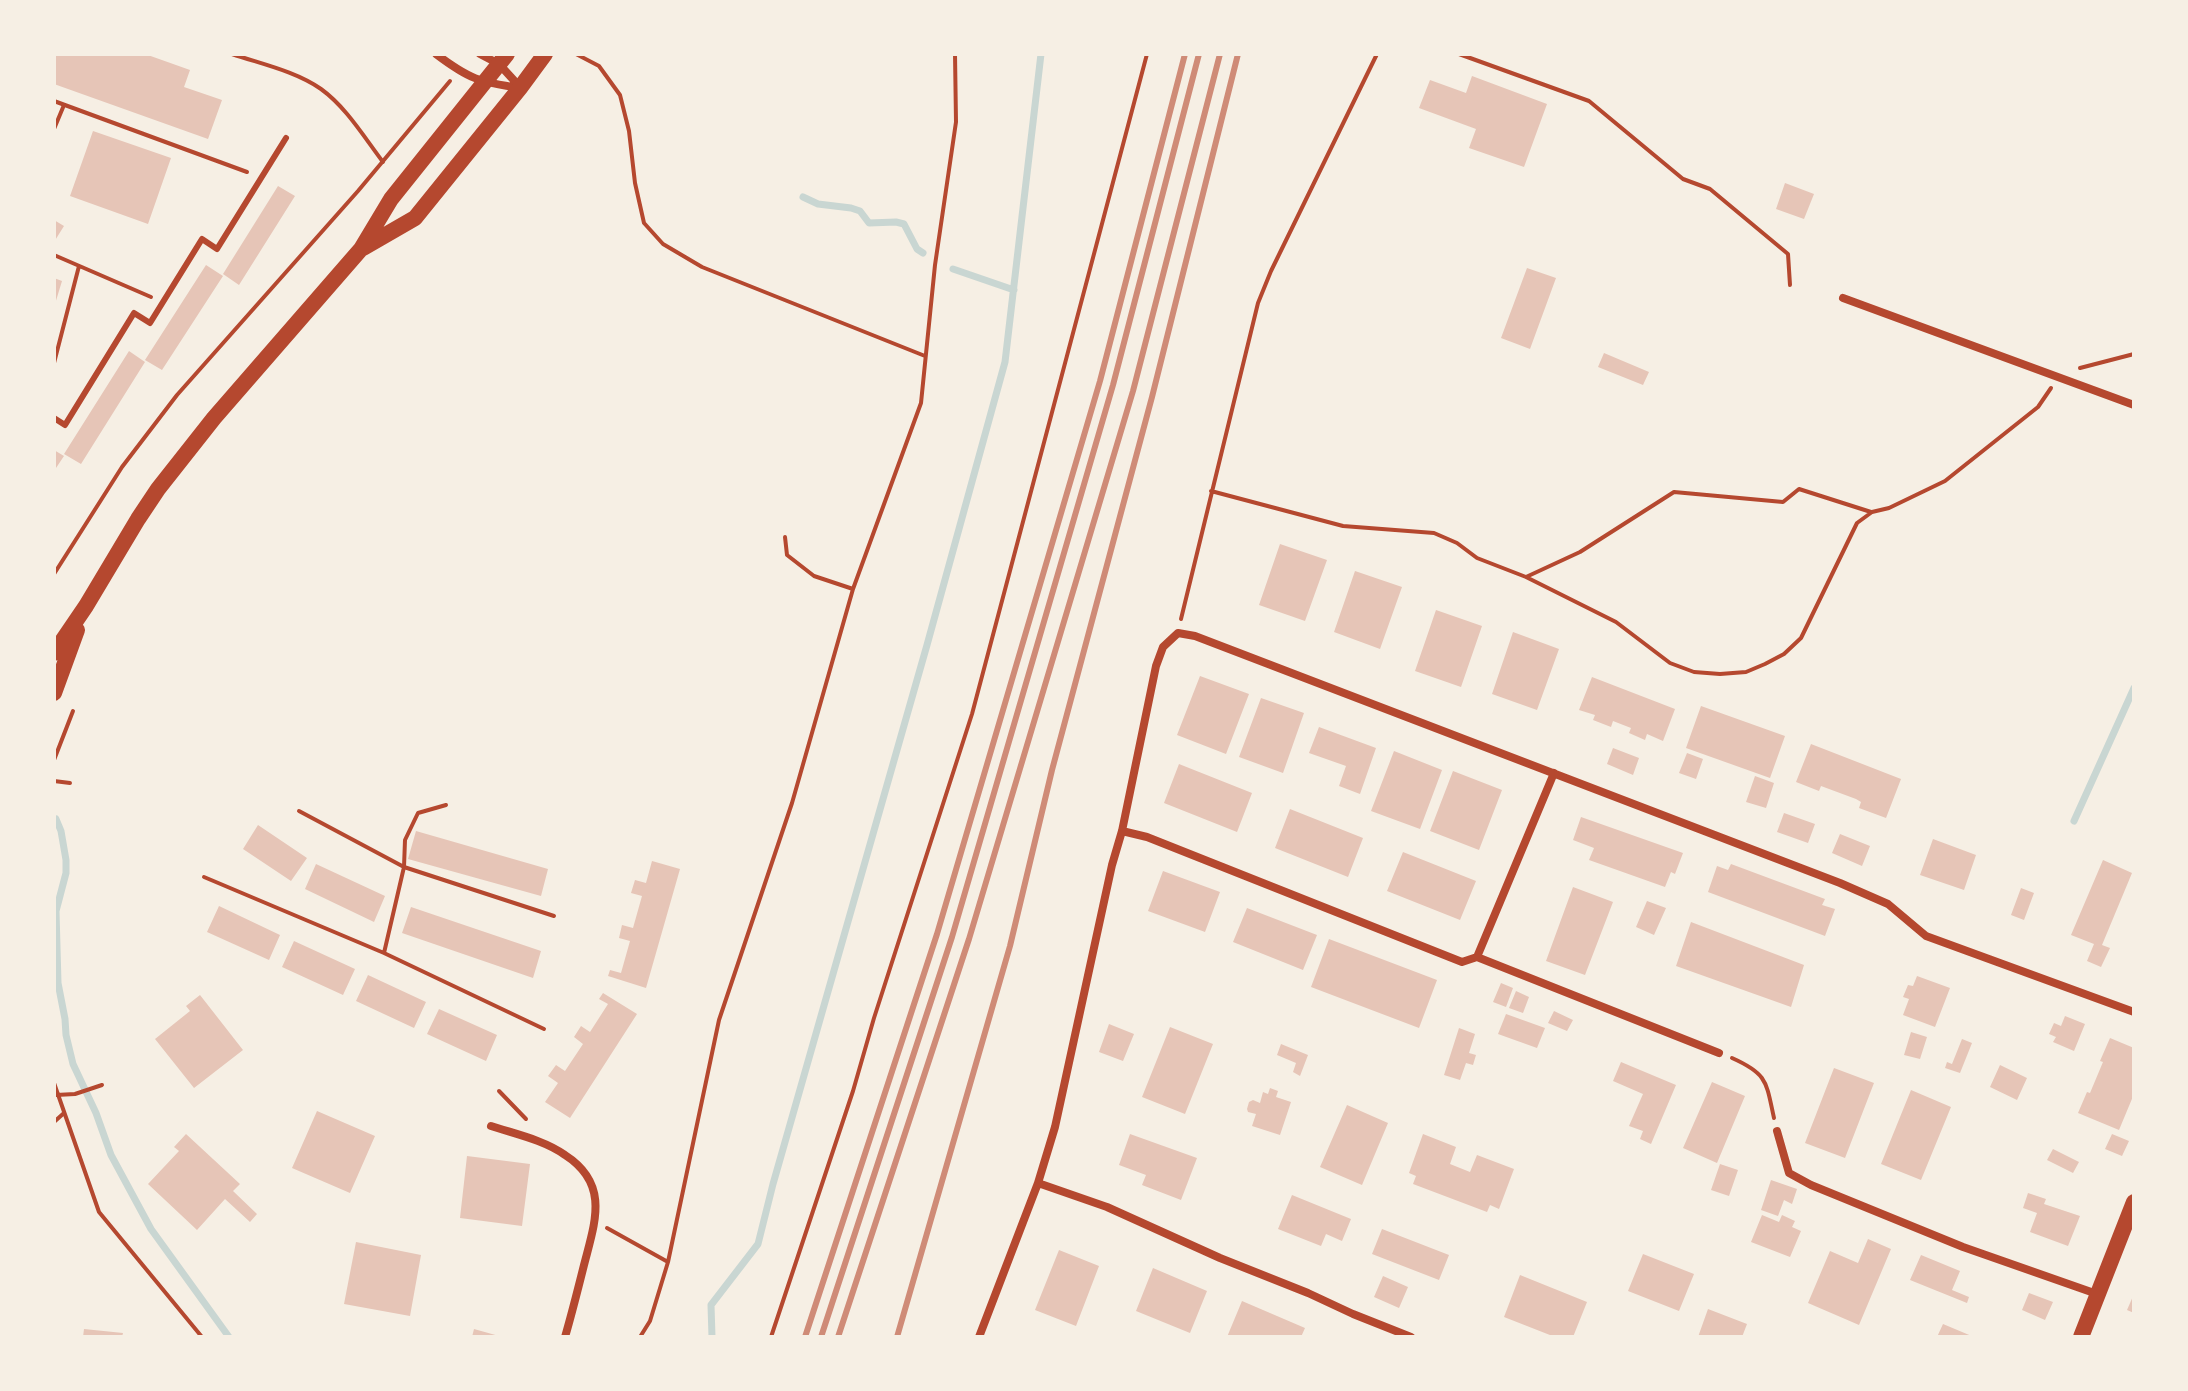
<!DOCTYPE html>
<html>
<head>
<meta charset="utf-8">
<style>
  body { margin:0 }
  #map { position:relative; width:2188px; height:1391px; overflow:hidden; background:#f6efe4; font-family:"Noto Sans",sans-serif }
  canvas { display:block }
  .frame { position:absolute; inset:0; border:56px solid #f6efe4; pointer-events:none }
</style>
</head>
<body>
<div id="map">
<canvas width="2188" height="1391"></canvas>
<div class="frame"></div>
</div>
<script>
const c = document.querySelector('canvas').getContext('2d');
c.lineJoin = 'round';
function trace(path, color, width, dash) {
  c.strokeStyle = color;
  c.lineWidth = width;
  c.lineCap = dash ? 'butt' : 'round';
  c.setLineDash(dash || []);
  c.stroke(path);
}
function paint(path, color) {
  c.fillStyle = color;
  c.fill(path, 'evenodd');
}
trace(new Path2D(`
  M803,197l15,7 33,4 9,3 9,12 27,-1 8,2 13,25 6,4
  M953,269l61,21
  M56,819l5,12 5,29v13l-10,38 2,72 7,36 1,16 7,29 23,49 15,42 40,74 78,108
  M2074,821l60,-133
  M712,1337l-1,-32 47,-61 15,-60 154,-539 78,-283 36,-308`), '#c9d6d2', 7);
paint(new Path2D(`
  M54,54h91l45,16 -6,17 38,13 -14,39 -154,-55z
  M1472,76l75,28 -23,63 -55,-19 7,-19 -57,-21 11,-28 36,13z
  M93,131l78,27 -23,66 -78,-28z
  M1785,183l29,11 -10,25 -28,-10z
  M278,186l17,10 -56,89 -16,-11z
  M54,220l10,6 -10,16z
  M206,265l17,11 -61,94 -17,-10z
  M1527,268l29,10 -26,71 -29,-11z
  M54,278l8,3 -7,23h-1z
  M129,351l16,11 -64,102 -17,-10z
  M1604,353l45,19 -6,13 -45,-18z
  M54,450l10,6 -10,15z
  M1280,544l47,16 -22,61 -46,-16z
  M1355,571l47,16 -22,62 -46,-17z
  M1436,610l46,16 -21,61 -46,-16z
  M1513,632l46,17 -22,61 -45,-16z
  M1200,676l49,18 -23,60 -49,-19z
  M1592,677l83,32 -12,32 -16,-7 -2,6 -16,-7 2,-5 -18,-7 -2,6 -18,-7 2,-5 -16,-5z
  M1261,698l43,15 -21,60 -44,-16z
  M1701,706l84,30 -15,42 -84,-30z
  M1319,727l57,21 -16,46 -21,-8 7,-20 -37,-13z
  M1811,744l90,35 -15,39 -27,-10 2,-6 -5,-3 -35,-13 -2,5 -23,-9z
  M1613,748l26,10 -6,17 -26,-11z
  M1394,751l48,19 -22,59 -49,-18z
  M1687,753l16,6 -7,20 -17,-6z
  M1179,764l73,29 -15,39 -73,-29z
  M1453,771l49,19 -23,60 -49,-19z
  M1755,776l19,7 -8,25 -20,-6z
  M1290,809l73,29 -15,39 -73,-29z
  M1784,813l31,11 -7,19 -31,-11z
  M1581,817l102,36 -8,21 -4,-2 -6,15 -76,-27 5,-12 -21,-8z
  M258,825l49,33 -16,23 -48,-32z
  M416,831l132,38 -7,27 -133,-37z
  M1840,834l30,12 -8,20 -30,-13z
  M1933,839l43,16 -12,35 -44,-15z
  M1403,852l73,29 -16,39 -73,-29z
  M2103,860l29,13 -30,72 8,3 -9,19 -14,-6 7,-17 -23,-9z
  M652,861l28,8 -34,119 -38,-12 2,-6 11,3 9,-32 -11,-3 3,-13 11,3 9,-32 -11,-3 4,-13 11,3z
  M316,864l69,32 -11,26 -69,-33z
  M1731,864l94,35 -3,6 13,4 -10,27 -117,-44 9,-26 11,4z
  M1163,871l57,21 -15,40 -57,-21z
  M1573,887l40,15 -28,73 -39,-14z
  M2021,888l13,5 -10,27 -13,-5z
  M1647,901l19,7 -12,27 -18,-8z
  M219,906l61,29 -11,25 -62,-28z
  M411,907l130,44 -8,27 -131,-45z
  M1247,908l70,27 -14,35 -70,-28z
  M1691,922l113,43 -13,42 -115,-41z
  M1329,939l108,41 -18,48 -108,-41z
  M294,941l61,28 -12,26 -61,-28z
  M368,975l58,27 -12,26 -58,-27z
  M1917,976l33,12 -15,39 -32,-12 6,-16 -6,-2 5,-12 5,1z
  M1501,983l12,5 -7,19 -13,-5z
  M1516,991l13,6 -6,16 -14,-5z
  M603,993l34,21 -67,104 -25,-16 13,-19 -10,-7 8,-11 9,6 18,-27 -9,-7 7,-11 9,6 18,-28 -9,-5z
  M200,995l43,55 -49,38 -39,-49 35,-28 -4,-5z
  M439,1009l58,26 -11,26 -59,-27z
  M1554,1011l19,9 -6,11 -19,-8z
  M1506,1014l39,14 -8,20 -39,-14z
  M2065,1016l20,8 -11,27 -21,-9 3,-5 -7,-3 5,-11 7,3z
  M1109,1024l25,10 -11,27 -24,-9z
  M1170,1027l43,17 -28,70 -43,-17z
  M1459,1028l16,6 -6,19 7,2 -3,10 -7,-2 -6,17 -16,-5z
  M1911,1032l16,5 -7,22 -16,-4z
  M2110,1038l24,10v46l-15,36 -41,-17 9,-21 3,1 13,-31 -3,-1z
  M1962,1039l10,4 -12,30 -15,-5 2,-6 5,2z
  M1281,1044l27,11 -8,21 -7,-4 3,-9 -19,-8z
  M1621,1062l55,23 -25,59 -11,-5 3,-8 -14,-5 14,-32 -30,-13z
  M2000,1065l27,13 -10,22 -27,-13z
  M1834,1068l40,15 -29,75 -40,-15z
  M1712,1082l33,14 -28,67 -34,-15z
  M1270,1088l8,3 -2,6 15,5 -11,33 -28,-9 4,-12 -8,-2 -1,-3 2,-7 4,-2 7,3 3,-11 5,2z
  M1911,1090l40,17 -30,73 -40,-16z
  M1347,1105l41,18 -26,62 -42,-18z
  M317,1111l58,25 -25,57 -58,-25z
  M186,1134l54,50 -7,7 24,23 -7,8 -25,-23 -28,31 -49,-46 31,-33 -5,-4z
  M1130,1134l67,24 -16,42 -39,-15 4,-10 -27,-10z
  M1423,1134l33,13 -6,17 20,8 7,-17 37,14 -15,40 -9,-4 -3,7 -74,-28 3,-8 -7,-3z
  M2112,1134l17,7 -7,15 -17,-7z
  M2053,1149l26,13 -6,11 -26,-13z
  M467,1156l63,8 -8,62 -62,-8z
  M1720,1164l18,6 -9,26 -18,-6z
  M1771,1180l26,9 -5,15 -8,-4 -6,16 -17,-6z
  M2028,1193l18,6 -2,5 36,12 -12,30 -38,-14 7,-19 -14,-5z
  M1292,1195l59,24 -9,22 -16,-7 -5,12 -43,-17z
  M1762,1215l17,7 3,-7 13,6 -3,6 9,4 -11,26 -39,-15z
  M1382,1229l67,26 -10,25 -67,-26z
  M1868,1239l23,10 -32,76 -51,-22 22,-52 28,12z
  M356,1242l65,13 -11,61 -66,-12z
  M1059,1250l40,16 -23,60 -41,-16z
  M1643,1254l51,20 -15,37 -51,-20z
  M1921,1255l39,16 -8,19 17,7 -2,6 -57,-23z
  M1153,1268l54,23 -17,42 -54,-22z
  M1520,1275l67,27 -14,35h-18l-51,-20z
  M1383,1276l25,11 -9,21 -25,-11z
  M2029,1293l24,9 -8,18 -23,-10z
  M2134,1294v19l-7,-3z
  M1242,1301l63,27 -4,9h-74z
  M1708,1309l39,15 -5,13h-44z
  M1943,1324l31,13h-37z
  M84,1329l39,4 -1,4h-39z
  M474,1329l25,7v1h-27z`), '#e6c5b7');
trace(new Path2D(`
  M232,54c29,10 63,17 89,35 25,18 43,48 62,73
  M576,54l23,12 21,29 9,36 6,52 9,40 19,21 39,23 223,89
  M1459,54l130,47 94,78 27,10 78,65 2,31
  M54,101l193,71
  M54,129l10,-24
  M54,255l97,42
  M54,363l25,-97
  M2080,368l54,-14
  M1211,491l132,35 91,7 23,10 20,15 49,19 90,45 54,41 24,9 26,2 26,-2 19,-8 19,-10 17,-16 56,-115 15,-11 17,-4 56,-27 93,-74 13,-19
  M785,537l2,18 27,21 39,13
  M54,574l68,-107 55,-72 181,-204 92,-110
  M1526,577l54,-25 94,-60 109,10 16,-13 72,23
  M1181,619l77,-316 13,-32 106,-217
  M54,760l19,-49
  M54,781l16,2
  M299,811l105,56 150,49
  M204,877l180,76 160,76
  M384,953l20,-86 1,-27 13,-27 28,-8
  M1732,1058c36,16 34,24 42,60
  M54,1083l45,129 103,125
  M499,1091l27,28
  M56,1095l19,-1 27,-9
  M54,1122l10,-9
  M607,1228l61,34
  M640,1337l10,-16 18,-59 51,-242 73,-217 61,-214 68,-186 14,-138 21,-143 -1,-68
  M771,1337l82,-246 21,-73 98,-304 175,-660`), '#b5482f', 4);
trace(new Path2D(`
  M54,418l11,7 69,-112 16,10 52,-84 15,10 69,-111`), '#b5482f', 6);
trace(new Path2D(`
  M436,54c33,25 43,28 84,34
  M480,54l19,10 21,23
  M1843,298l291,107
  M1122,831l25,6 315,125 15,-5 242,96
  M1477,957l77,-184
  M491,1126c24,8 53,14 74,29 45,29 30,67 19,110 -6,24 -12,48 -19,72
  M1777,1131l12,42 22,12 152,62 134,47
  M1038,1183l69,24 113,51 88,35 45,21 58,23
  M979,1337l59,-154 17,-56 57,-262 10,-34 34,-165 7,-19 15,-14 17,3 645,247 48,21 38,32 208,76`), '#b5482f', 8);
trace(new Path2D(`
  M363,248l52,-30 105,-130 25,-34
  M54,653l32,-47 52,-87 20,-30 56,-71 147,-169 30,-50 116,-145
  M54,693l23,-63
  M2081,1337l53,-135`), '#b5482f', 16);
trace(new Path2D(`
  M805,1337l132,-403 163,-553 85,-327
  M821,1337l131,-400 161,-552 86,-331
  M838,1337l131,-398 164,-548 87,-337
  M897,1337l113,-391 42,-176 100,-373 86,-343`), '#cf8b77', 6);
</script>
</body>
</html>
